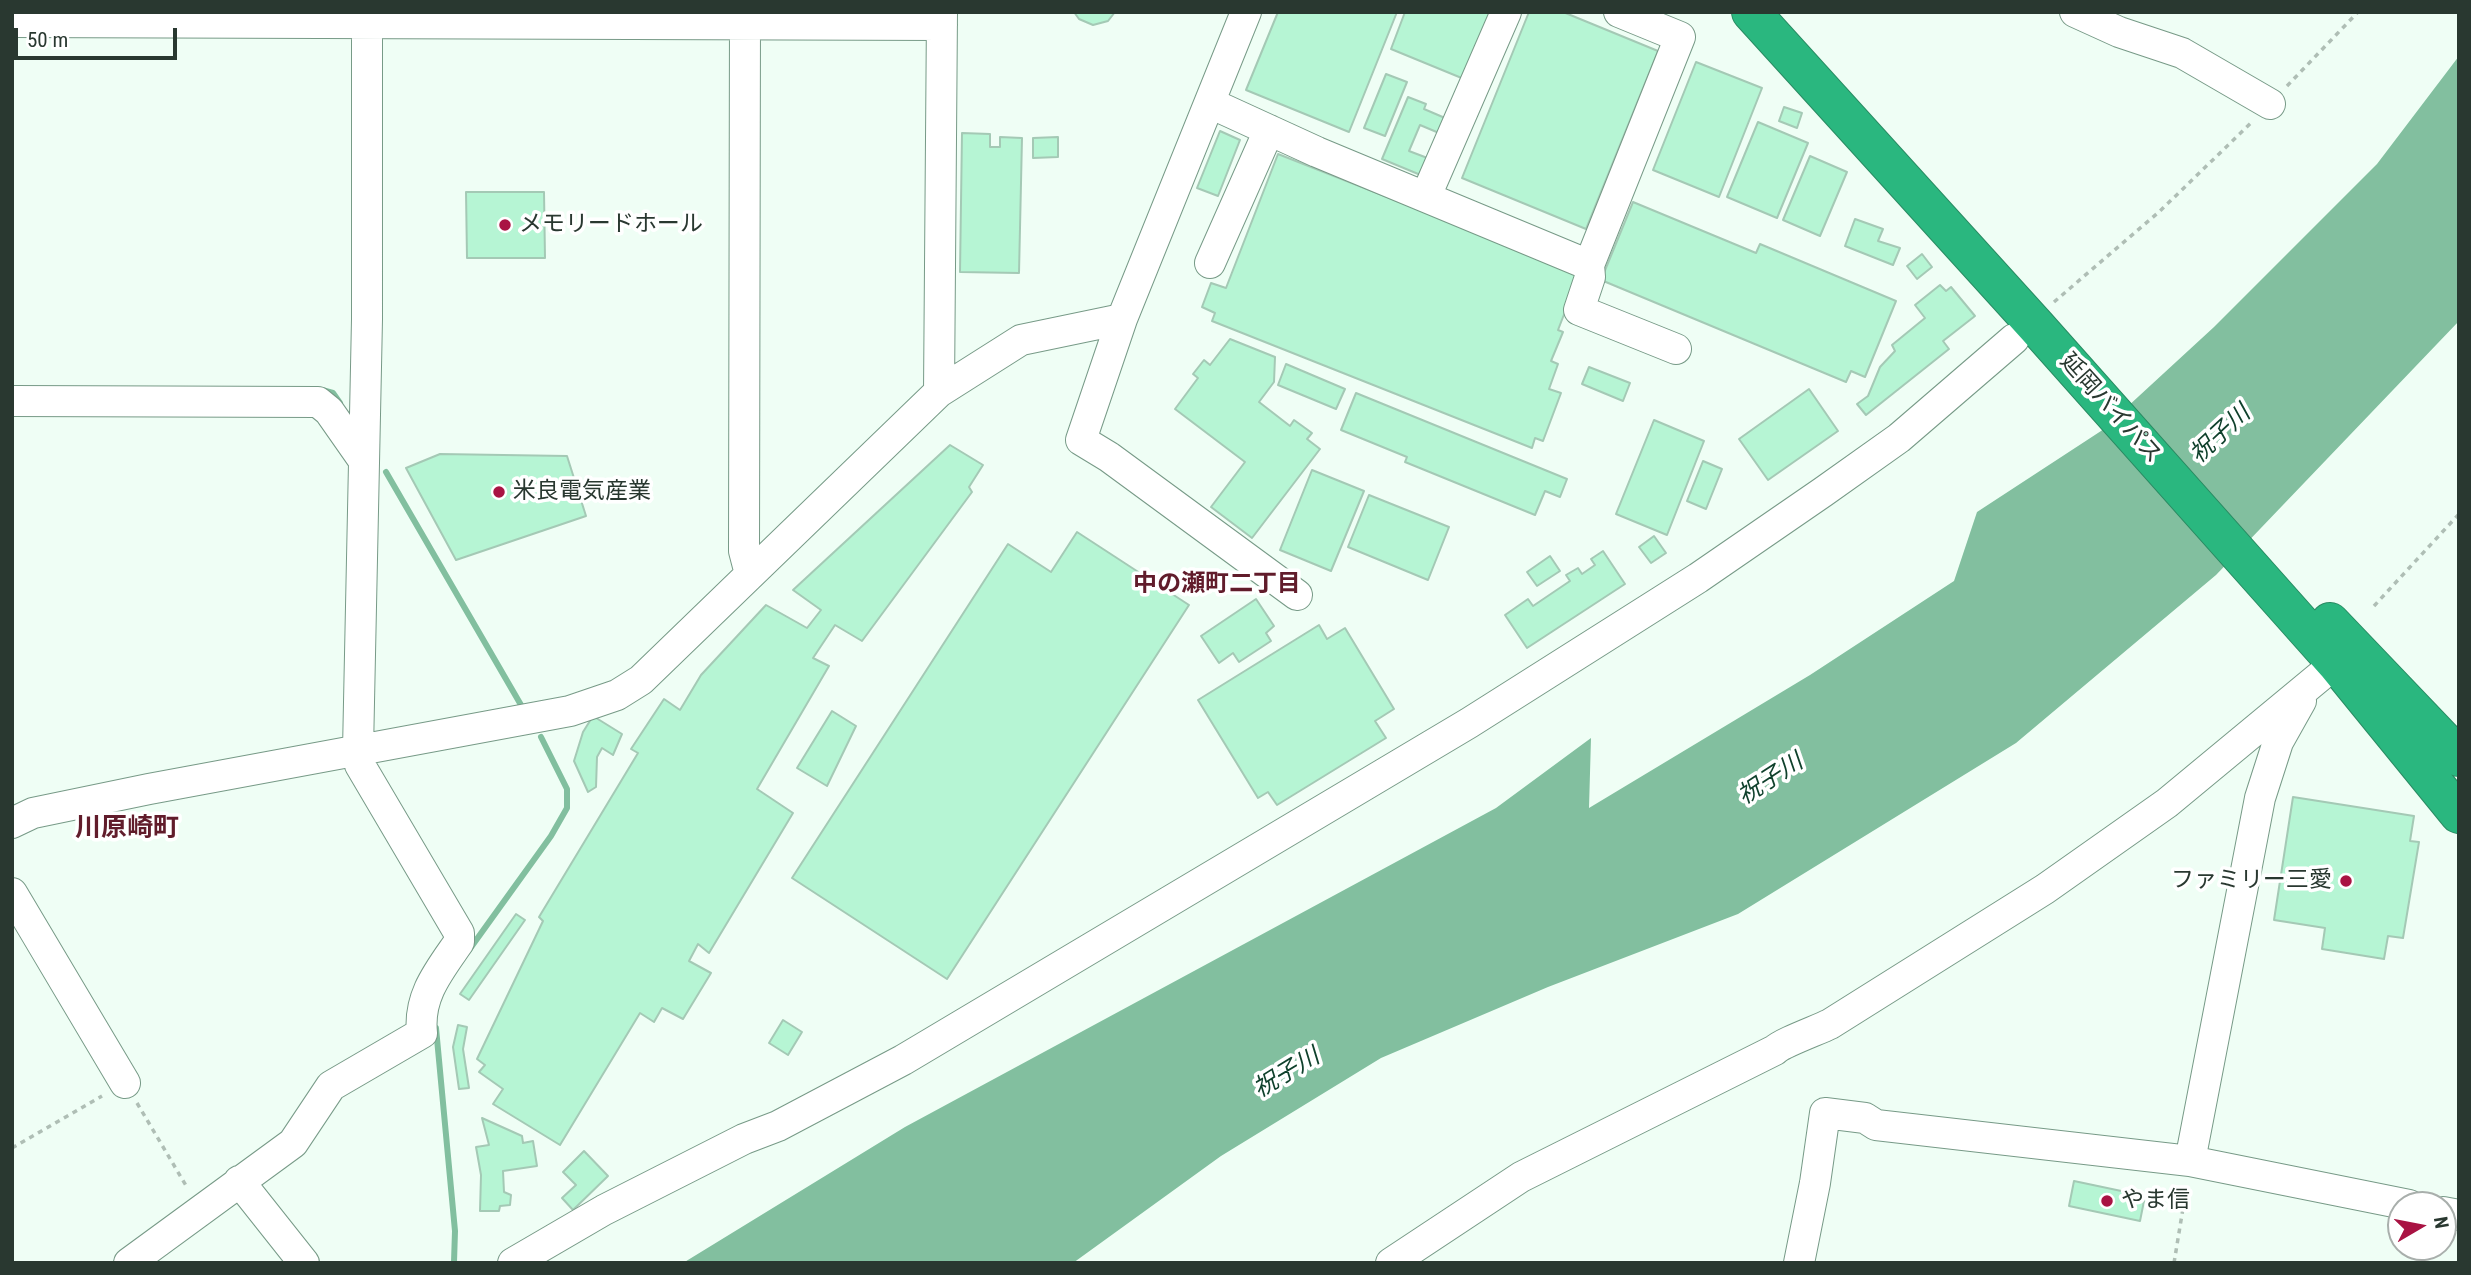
<!DOCTYPE html>
<html>
<head>
<meta charset="utf-8">
<style>
  body { margin:0 }
  #map { position:relative; width:2471px; height:1275px; overflow:hidden; background:#effef5; font-family:"Roboto Condensed",sans-serif }
  canvas { display:block }
  .frame { position:absolute; inset:0; border:14px solid #293830; pointer-events:none }
  .north { position:absolute; left:2387px; top:1191px; width:70px; height:70px; box-sizing:border-box; background:#fff; border:2px solid #a9afac; border-radius:50%; rotate:80deg; font-size:19px; font-weight:700; line-height:28px; text-align:center; color:#293830 }
  .north::after { content:''; display:block; margin:auto; width:24px; height:32px; background:#a91343; clip-path:polygon(50% 0,100% 100%,50% 72%,0 100%) }
  .scale { position:absolute; left:14px; top:28px; width:163px; height:32px; box-sizing:border-box; border:4px solid #293830; border-top:0; padding-left:9px; font-size:21px; line-height:24px; white-space:nowrap; color:#293830; -webkit-text-stroke:5px #fff; paint-order:stroke }
</style>
</head>
<body>
<div id="map">
<canvas width="2471" height="1275"></canvas>
<div class="frame"></div>
<div class="north">N</div>
<div class="scale">50 m</div>
</div>
<script>
const c = document.querySelector('canvas').getContext('2d');
c.lineJoin = 'round';
function paint(path, color) {
  c.fillStyle = color;
  c.fill(path, 'evenodd');
}
function trace(path, color, width, dash) {
  c.strokeStyle = color;
  c.lineWidth = width;
  c.lineCap = dash ? 'butt' : 'round';
  c.setLineDash(dash || []);
  c.stroke(path);
}
function drawText(font, color, halo, rows, align = 'center') {
  c.font = font + ' "Roboto Condensed","Noto Sans JP",sans-serif';
  c.lineWidth = 7;
  c.setLineDash([]);
  c.textBaseline = 'middle';
  c.strokeStyle = halo;
  c.fillStyle = color;
  for (const [text, x, y, turn = 0] of rows) {
    c.save();
    c.translate(x, y);
    c.rotate((+turn || 0) * Math.PI / 180);
    c.textAlign = isNaN(turn) ? turn : align;
    if (halo) c.strokeText(text, 0, 0);
    c.fillText(text, 0, 0);
    c.restore();
  }
}
paint(new Path2D(`
  M2459,56v265l-243,254 -200,168 -278,171 -190,73 -167,71 -160,98 -148,107h-390l222,-136 591,-319 95,-70 -2,70 221,-133 144,-94 23,-69 124,-81 113,-104 163,-163z`), '#82bf9f');
trace(new Path2D(`
  M322,390l11,3 7,10
  M386,472l135,233
  M469,950l82,-114 16,-28v-19l-26,-52
  M436,1028l19,203 -1,31`), '#82bf9f', 6);
const building = new Path2D(`
  M1115,12l-7,9 -15,4 -14,-6 -5,-7z
  M1278,12h119l-48,120 -103,-42z
  M1405,12h85l-26,67 -73,-30z
  M1529,12h34l95,39 -72,178 -124,-51z
  M1696,62l66,26 -43,109 -66,-27z
  M1386,74l21,8 -22,54 -21,-8z
  M1408,97l18,7 -2,5 21,9 -6,15 -19,-8 -11,26 21,8 -7,17 -41,-17z
  M1784,107l18,6 -5,15 -18,-7z
  M1758,122l50,21 -31,75 -50,-21z
  M1220,131l20,9 -22,56 -21,-8z
  M962,133l28,1v13h10v-10l22,1 -3,135 -59,-1z
  M1058,137v20l-25,1v-20z
  M1278,154l302,119 -22,57 5,2 -12,29 7,3 -9,25 12,4 -18,48 -8,-3 -3,10 -320,-127 3,-8 -13,-6 9,-24 15,5z
  M1810,156l37,16 -27,64 -37,-16z
  M466,192h78l1,66h-78z
  M1633,202l123,51 4,-9 136,57 -31,76 -14,-6 -5,11 -245,-102z
  M1855,219l28,10 -5,12 22,7 -7,17 -48,-19z
  M1922,254l10,13 -15,12 -10,-13z
  M1940,285l6,6 5,-4 24,29 -32,25 6,8 -83,66 -9,-11 11,-8 12,-29 15,-16 -3,-6 33,-27 -10,-13z
  M1230,339l45,18 -1,25 -15,20 31,24 4,-6 18,13 -5,6 13,10 -68,89 -41,-31 34,-45 -70,-53 23,-31 -5,-4 11,-14 6,5z
  M1286,364l59,25 -9,20 -58,-24z
  M1589,367l41,16 -7,18 -41,-17z
  M1809,389l29,42 -70,49 -29,-41z
  M1356,393l211,86 -7,18 -15,-6 -10,24 -130,-53 2,-5 -66,-27z
  M1654,420l50,21 -37,94 -51,-21z
  M950,445l33,20 -14,22 3,5 -110,149 -27,-16 -22,33 16,8 -72,123 36,24 -84,140 -11,-9 -9,17 22,12 -28,46 -21,-11 -8,14 -14,-9 -80,132 -67,-41 10,-15 -24,-17 6,-7 -8,-6 66,-138 -4,-4 99,-164 -7,-4 33,-50 16,11 21,-35 65,-70 41,23 14,-18 -28,-20z
  M440,454l127,2 19,60 -130,44 -50,-92z
  M1703,461l19,8 -16,40 -19,-8z
  M1312,470l52,21 -33,80 -51,-21z
  M1369,495l80,32 -21,53 -80,-33z
  M1077,532l112,73 -242,374 -155,-101 216,-334 43,28z
  M1654,536l12,17 -15,10 -12,-16z
  M1603,551l22,33 -98,64 -22,-33 23,-16 5,7 37,-25 -4,-6 12,-7 4,6 13,-9 -4,-6z
  M1550,556l10,15 -23,15 -10,-14z
  M1256,599l18,27 -8,7 5,8 -32,21 -6,-9 -14,10 -18,-27z
  M1319,625l8,14 18,-11 49,81 -19,12 11,17 -109,67 -9,-13 -10,6 -60,-98z
  M832,711l24,15 -29,60 -30,-18z
  M593,716l29,18 -9,21 -11,-7 -5,9 -1,30 -8,5 -14,-31 9,-29z
  M2293,797l121,19 -4,25 9,1 -16,96 -15,-2 -4,23 -62,-10 3,-21 -51,-8z
  M516,914l9,6 -56,80 -9,-6z
  M783,1020l19,12 -14,23 -19,-12z
  M458,1025l9,2 -4,22 6,39 -10,1 -6,-42z
  M482,1118l40,18 1,7 10,-2 4,25 -34,5 1,21 7,3 -1,10 -10,1 -1,5h-19l1,-36 -5,-28 13,-2z
  M584,1151l24,25 -35,34 -11,-12 14,-13 -13,-13z
  M2074,1181l71,15 -5,25 -71,-15z`);
paint(building, '#b6f5d4');
trace(building, '#a4c9b5', 2);
const minor = new Path2D(`
  M745,12l-1,539 6,23
  M2075,12l44,20 63,21 88,51
  M12,22l930,3
  M1210,103l107,49 272,113 91,-228 -61,-25
  M1426,196l80,-184
  M1210,263l59,-133
  M1589,265l1,12 -11,33 97,39
  M1122,319l-41,121 28,17 188,138
  M939,392l3,-380
  M12,401l306,1 11,9 35,50
  M12,823l21,-10 116,-24 421,-78 47,-16 24,-15 298,-288 82,-52 101,-21 124,-307
  M12,893l113,190
  M2190,1161l70,-363 18,-56 23,-41
  M239,1181l65,82
  M2443,1212l16,3
  M129,1263l164,-120 38,-57 91,-53c-4,-37 17,-62 37,-91v-9l-99,-168 -2,-15 9,-431v-307
  M513,1263l91,-53 140,-71 34,-13 125,-66 566,-337 229,-145 125,-86 76,-54 115,-99
  M1391,1263l130,-86 254,-127c7,-7 43,-20 55,-26l215,-135 122,-86 186,-154
  M1799,1263l16,-80 10,-70 40,5 11,7 314,36 219,44`);
const highway = new Path2D(`
  M1751,12l285,314 300,337 123,151
  M2330,622l129,135`);
trace(minor, '#779a87', 32);
trace(highway, '#2a8b63', 40);
trace(new Path2D(`
  M2287,86l71,-74
  M2054,302l106,-91 93,-90
  M2374,606l85,-92
  M137,1103l51,86
  M12,1148l90,-52
  M2174,1263l13,-79`), '#afbeb5', 3.5, [5, 5]);
trace(minor, '#fff', 30);
trace(highway, '#2ab77f', 38);
for (const [x, y, r, color] of [
  [505,225,7,"#a91343"],
  [499,492,7,"#a91343"],
  [2346,881,7,"#a91343"],
  [2107,1201,7,"#a91343"]
]) {
  const dot = new Path2D();
  dot.arc(x, y, r, 0, 2 * Math.PI);
  c.fillStyle = color;
  c.fill(dot);
  trace(dot, '#fff', 2.5);
}
drawText('23px', '#293830', '#fff', [
  ["メモリードホール",519,225],
  ["米良電気産業",513,492],
  ["ファミリー三愛",2332,881,"right"],
  ["やま信",2121,1201]
], 'left');
drawText('23px', '#293830', '#fff', [
  ["延岡バイパス",2110,409,48]
]);
drawText('italic 24px', '#0f412c', '#fff', [
  ["祝子川",2221,435,-43],
  ["祝子川",1771,780,-33],
  ["祝子川",1287,1074,-31]
]);
drawText('bold 24px', '#611c2b', '#fff', [
  ["中の瀬町二丁目",1217,585]
]);
drawText('bold 26px', '#611c2b', '#fff', [
  ["川原崎町",127,829]
]);
</script>
</body>
</html>
